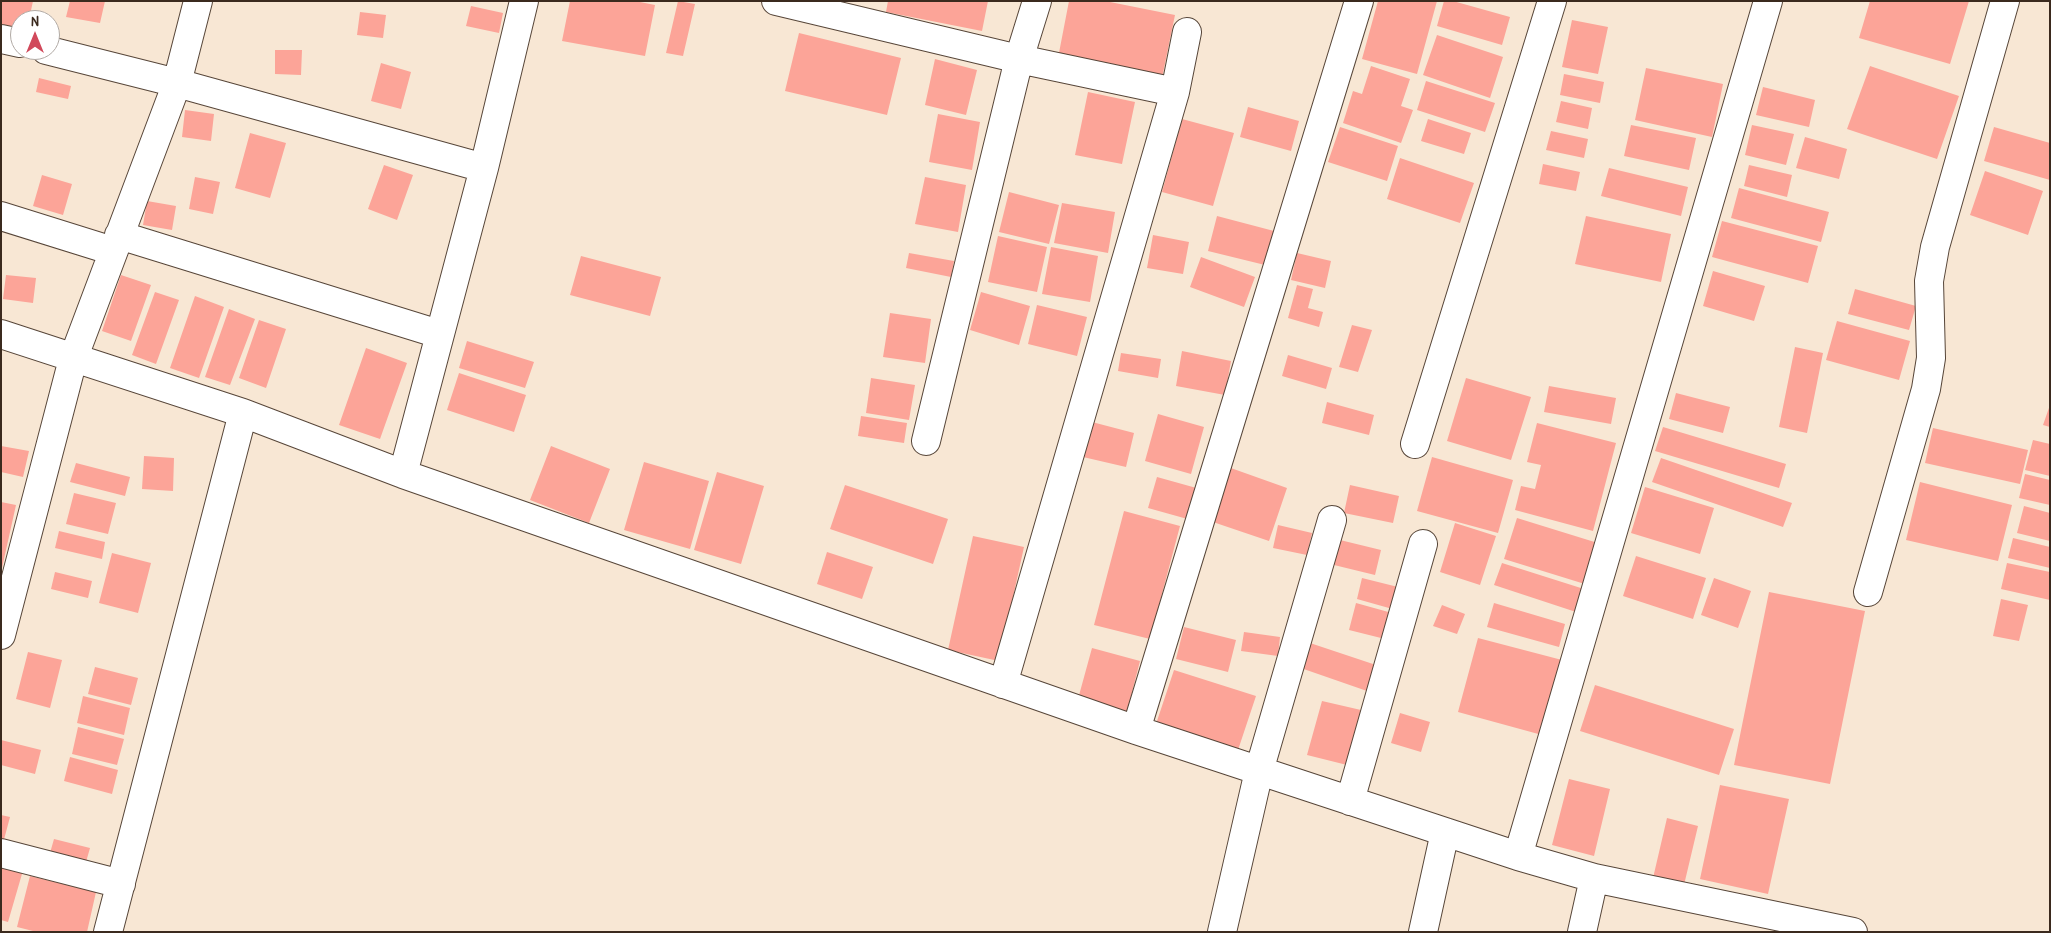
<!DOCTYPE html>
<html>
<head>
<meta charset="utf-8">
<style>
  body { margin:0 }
  #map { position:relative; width:2051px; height:933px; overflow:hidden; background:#f8e7d4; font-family:"Patrick Hand",sans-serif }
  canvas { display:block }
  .frame { position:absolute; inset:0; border:2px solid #3b2a1e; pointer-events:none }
  .north { position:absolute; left:10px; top:10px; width:50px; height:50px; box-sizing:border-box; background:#fff; border:1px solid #b1aaa5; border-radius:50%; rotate:0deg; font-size:14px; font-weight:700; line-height:20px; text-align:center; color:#3b2a1e }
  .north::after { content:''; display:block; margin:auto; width:18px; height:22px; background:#d1495b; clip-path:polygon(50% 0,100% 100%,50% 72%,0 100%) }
</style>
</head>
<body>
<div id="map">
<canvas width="2051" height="933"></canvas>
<div class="frame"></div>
<div class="north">N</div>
</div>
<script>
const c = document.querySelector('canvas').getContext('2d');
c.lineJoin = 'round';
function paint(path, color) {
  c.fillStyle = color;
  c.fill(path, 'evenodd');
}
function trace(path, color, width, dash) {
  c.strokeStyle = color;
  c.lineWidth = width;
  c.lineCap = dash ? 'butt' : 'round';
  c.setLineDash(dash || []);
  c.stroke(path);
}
paint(new Path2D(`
  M1,1h32l-4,19h-9v8l-19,-4z
  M70,1h35l-5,22 -34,-6z
  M570,1h65l20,4 -10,51 -83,-15z
  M678,1l17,3 -12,52 -17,-3z
  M888,1h100l-6,30 -96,-19z
  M1069,1h36l70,14 -13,63 -104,-20z
  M1378,1h59l-20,73 -55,-15z
  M1444,1h9l57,16 -8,28 -65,-19z
  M1870,1h99l-19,63 -91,-26z
  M471,6l32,7 -4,20 -33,-7z
  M360,12l26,3 -3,23 -26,-3z
  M1572,20l36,7 -10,47 -36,-7z
  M799,33l102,25 -14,57 -102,-24z
  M1437,35l66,22 -13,41 -67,-23z
  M275,50h27l-1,25 -26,-1z
  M935,59l42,11 -11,45 -41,-10z
  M381,63l30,9 -10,37 -30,-8z
  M1371,66l39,13 -9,27 12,4 -12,33 -58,-20 10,-32 9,3z
  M1870,66l89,30 -22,63 -90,-30z
  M1646,68l77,16 -11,53 -77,-17z
  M1564,74l40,8 -4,21 -40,-8z
  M39,78l32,8 -3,13 -32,-7z
  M1426,81l69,22 -10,29 -68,-22z
  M1763,87l52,13 -6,27 -53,-12z
  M1088,92l47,10 -13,62 -47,-9z
  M1561,101l31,7 -4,21 -32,-7z
  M1248,107l51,14 -8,30 -51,-14z
  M185,110l29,4 -3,27 -29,-4z
  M938,114l42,8 -8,48 -43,-8z
  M1182,119l52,14 -21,73 -51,-14z
  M1428,119l43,14 -7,21 -43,-13z
  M1631,125l65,13 -7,32 -65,-14z
  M1752,125l42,9 -8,31 -41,-10z
  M1340,127l58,19 -11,35 -59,-19z
  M1994,127l56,16v37l-66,-19z
  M1551,131l37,8 -4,19 -38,-8z
  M250,133l36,10 -16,55 -35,-10z
  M1805,137l42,12 -8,30 -43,-11z
  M1400,158l74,25 -14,40 -73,-24z
  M1543,164l37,8 -4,19 -37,-7z
  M384,165l29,10 -16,45 -29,-11z
  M1749,165l43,10 -5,22 -43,-11z
  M1609,168l79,19 -7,29 -80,-20z
  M1985,171l58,20 -15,44 -58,-20z
  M42,175l30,9 -9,31 -30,-9z
  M195,177l25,5 -7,32 -24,-5z
  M925,177l41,8 -8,47 -43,-8z
  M1739,188l90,24 -8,30 -90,-24z
  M1009,192l50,13 -10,39 -50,-12z
  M147,201l29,5 -4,24 -29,-5z
  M1062,203l53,9 -7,41 -54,-10z
  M1217,216l57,15 -9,34 -57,-14z
  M1586,216l85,18 -10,48 -86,-18z
  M1722,221l96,25 -10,37 -96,-26z
  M1153,235l36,7 -6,32 -36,-6z
  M998,236l49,11 -10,45 -49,-10z
  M1051,247l47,9 -8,46 -48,-8z
  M909,253l45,8 -3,16 -45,-9z
  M1297,253l34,8 -6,27 -34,-8z
  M581,256l80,21 -11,39 -80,-21z
  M1201,257l54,20 -11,30 -54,-20z
  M1713,271l52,15 -11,35 -51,-15z
  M6,275l30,3 -3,25 -30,-4z
  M121,275l30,10 -20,56 -29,-10z
  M1297,285l16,4 -5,19 15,4 -4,15 -31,-9z
  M1855,289l61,17 -7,24 -61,-16z
  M155,292l24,8 -23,64 -24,-9z
  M981,292l49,14 -11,39 -49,-15z
  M195,296l29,11 -25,71 -29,-10z
  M1037,305l50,12 -10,39 -49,-12z
  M229,309l26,10 -25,66 -25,-8z
  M890,313l41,6 -6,44 -42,-6z
  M259,320l27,9 -20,59 -27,-10z
  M1837,321l73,20 -11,39 -73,-20z
  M1352,325l20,5 -14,42 -19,-5z
  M467,341l67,21 -9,26 -66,-20z
  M1795,347l28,6 -16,80 -28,-6z
  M366,348l41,15 -27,76 -41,-14z
  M1182,351l49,10 -6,34 -49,-9z
  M1121,353l40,6 -3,19 -40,-7z
  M1288,355l44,13 -6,21 -44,-13z
  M459,373l67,22 -12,37 -67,-22z
  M871,378l44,7 -6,35 -43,-7z
  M1466,378l65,19 -20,63 -64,-19z
  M1549,386l67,12 -5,26 -67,-12z
  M1676,393l54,14 -7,26 -54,-14z
  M1327,402l47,13 -5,20 -47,-12z
  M2050,405v22l-7,-2z
  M1158,414l46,13 -13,47 -46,-13z
  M861,416l46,7 -3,20 -46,-7z
  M1092,422l42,11 -8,34 -43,-10z
  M1537,423l79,20 -23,88 -78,-21 6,-24 14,3 6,-24 -14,-3z
  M1663,427l123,37 -7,24 -124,-37z
  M1933,428l95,22 -8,34 -95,-21z
  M2033,440l17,4v32l-25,-6z
  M1,446l28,5 -6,26 -22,-5z
  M551,446l59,23 -21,54 -59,-23z
  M144,456l30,2 -1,33 -31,-2z
  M1432,457l81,23 -15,53 -81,-22z
  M1661,458l131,45 -9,24 -131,-45z
  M644,462l65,19 -19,68 -66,-19z
  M76,463l54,14 -5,19 -55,-14z
  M1228,467l59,21 -18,53 -59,-20z
  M717,472l47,14 -23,78 -47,-14z
  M2025,474l25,6v25l-31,-7z
  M1157,477l43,12 -9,31 -43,-12z
  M1920,482l92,23 -14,56 -92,-21z
  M845,485l103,34 -15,45 -103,-35z
  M1350,485l49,11 -6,27 -49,-10z
  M1645,487l69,21 -14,46 -69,-21z
  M74,493l42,10 -8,31 -42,-10z
  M1,502l15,3 -14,63h-1z
  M2024,506l26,7v28l-33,-8z
  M1124,511l56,15 -30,113 -56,-14z
  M1517,518l84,26 -13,41 -84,-26z
  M1455,523l41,13 -16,49 -40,-13z
  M1278,525l34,8 -5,22 -34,-7z
  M59,531l46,11 -3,17 -47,-11z
  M973,536l51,11 -25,114 -51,-11z
  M2013,538l37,9v21l-42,-10z
  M1340,540l41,10 -6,25 -41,-10z
  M827,552l46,15 -11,32 -45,-15z
  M112,553l39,10 -13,50 -39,-10z
  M1636,556l70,22 -13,41 -70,-23z
  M1502,563l82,26 -8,23 -82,-27z
  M2007,563l43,9v28l-49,-11z
  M55,572l37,9 -4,17 -37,-9z
  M1362,578l40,10 -6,22 -39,-11z
  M1714,578l37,13 -13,37 -37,-13z
  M1769,592l96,19 -35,173 -96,-19z
  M2001,599l27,6 -9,36 -26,-5z
  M1356,603l36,10 -7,26 -36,-9z
  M1494,603l71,21 -6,23 -72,-20z
  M1442,605l23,9 -8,20 -24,-8z
  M1184,627l52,13 -8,32 -52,-13z
  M1244,632l36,5 -2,19 -37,-5z
  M1478,638l84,22 -20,75 -84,-23z
  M1304,641l72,24 -9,26 -72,-25z
  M1092,648l48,13 -13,51 -49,-13z
  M28,652l34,8 -12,48 -34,-9z
  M95,667l43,11 -7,27 -43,-11z
  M1174,670l82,26 -19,57 -82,-26z
  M1595,685l139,44 -15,46 -139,-44z
  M83,696l47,12 -6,27 -47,-12z
  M1322,701l39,9 -14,55 -40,-10z
  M1400,713l30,9 -9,30 -30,-9z
  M78,727l46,12 -7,26 -45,-11z
  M1,740l40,10 -6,24 -34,-9z
  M70,757l48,13 -6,24 -48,-13z
  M1569,779l41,10 -16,67 -42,-11z
  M1720,785l69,14 -21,95 -68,-15z
  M1,815l9,2 -8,30h-1z
  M1667,818l31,8 -14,59 -31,-7z
  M54,839l36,9 -4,14 -36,-9z
  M1,861l23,6 -16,55 -7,-2z
  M30,876l66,16 -9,40h-50l-20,-5z`), '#fca498');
const street = new Path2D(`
  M776,1l243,58 156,33 -172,592
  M1,39l19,4
  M46,50l131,33 307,85
  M1175,92l12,-60
  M1,216l112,35
  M119,235l320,99
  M1,334l242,79 160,61 733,256 382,126 76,22 259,54
  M926,441l93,-382 18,-58
  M1415,444l137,-443
  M403,474l81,-306 40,-167
  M1868,592l58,-203 5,-31 -2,-77 6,-34 70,-246
  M1,635l72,-276 104,-276 21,-82
  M1136,730l223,-729
  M1350,801l73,-257
  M1,853l120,31
  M1518,856l250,-855
  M108,932l135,-519
  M1222,932l37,-161 73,-251
  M1423,932l22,-100
  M1582,932l12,-54`);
trace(street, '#574639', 30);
trace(street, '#fff', 28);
</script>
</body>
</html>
